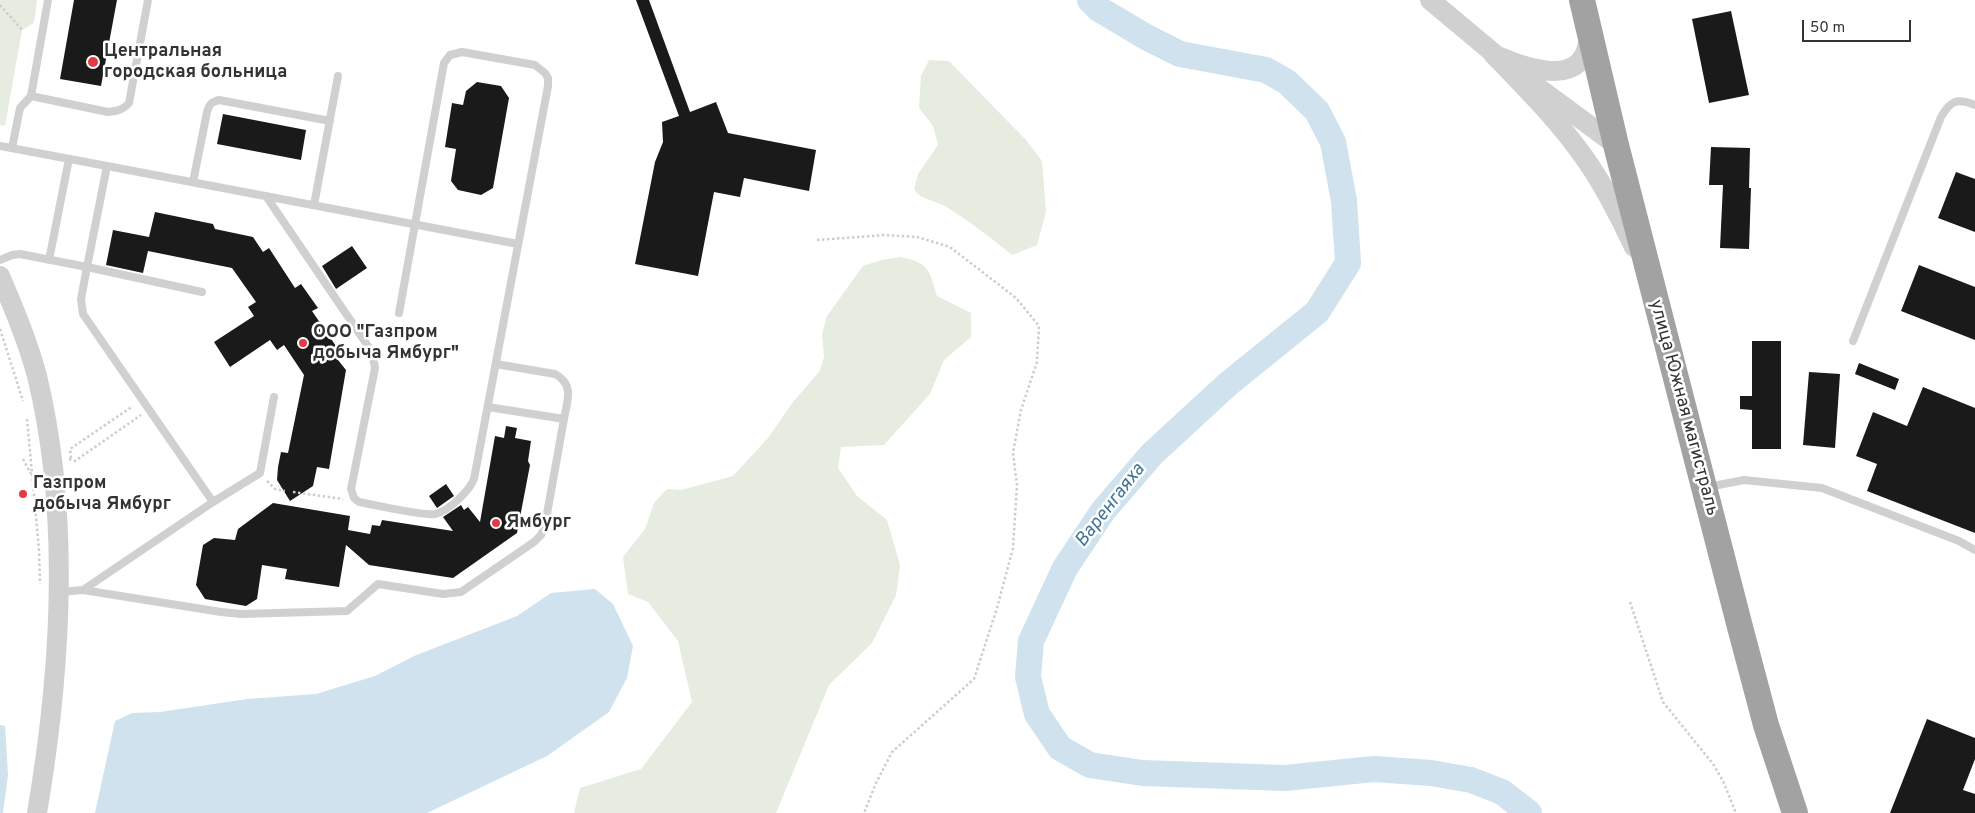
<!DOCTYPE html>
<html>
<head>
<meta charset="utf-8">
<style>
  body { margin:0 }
  #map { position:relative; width:1975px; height:813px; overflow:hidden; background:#fff; font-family:Overpass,sans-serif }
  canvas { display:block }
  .scale { position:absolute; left:1802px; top:20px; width:109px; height:22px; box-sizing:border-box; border:2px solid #333; border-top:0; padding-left:6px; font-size:15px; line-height:18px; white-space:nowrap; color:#333; -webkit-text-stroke:4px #fff; paint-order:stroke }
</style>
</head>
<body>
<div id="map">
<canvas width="1975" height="813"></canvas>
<div class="scale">50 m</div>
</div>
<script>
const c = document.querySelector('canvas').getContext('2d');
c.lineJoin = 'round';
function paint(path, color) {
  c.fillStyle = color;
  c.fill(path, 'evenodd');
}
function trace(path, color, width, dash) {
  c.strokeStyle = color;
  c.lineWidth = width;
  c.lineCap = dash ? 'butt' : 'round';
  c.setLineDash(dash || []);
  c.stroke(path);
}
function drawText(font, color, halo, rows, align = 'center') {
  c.font = font + ' Overpass,sans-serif';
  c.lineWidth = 5;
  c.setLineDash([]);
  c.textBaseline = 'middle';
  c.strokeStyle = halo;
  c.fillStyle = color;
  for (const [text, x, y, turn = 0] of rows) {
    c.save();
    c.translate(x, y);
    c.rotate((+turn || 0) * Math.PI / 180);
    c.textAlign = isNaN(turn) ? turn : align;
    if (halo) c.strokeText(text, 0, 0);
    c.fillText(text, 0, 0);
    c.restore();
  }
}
paint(new Path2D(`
  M0,0h37l-3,23 -12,7 -17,96 -5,-1z
  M929,60l20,1 77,79 16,21 4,51 -9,33 -25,10c-22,-18 -43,-34 -67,-49 -11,-6 -23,-6 -31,-16l4,-16 20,-29 -5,-19 -14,-18 2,-32z
  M901,257c28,6 28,12 36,39l34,17v24l-27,23 -14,34 -46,51 -43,2 -3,21 19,28 30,24 13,45 -4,30 -24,48 -43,42 -53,128h-202l6,-25 61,-19 51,-67 -14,-61 -30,-39 -20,-8 -5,-37 22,-28 9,-26 13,-14 14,1 52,-14 35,-38 25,-36 26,-30 5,-15 -2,-23 5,-18 36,-50 18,-6z`), '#e6ecdf');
paint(new Path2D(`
  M595,589l18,15 20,42 -6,32 -18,34 -62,44 -120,57h-332l20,-92 17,-8 28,-1 87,-13 69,-5 59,-18 39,-20 103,-40 34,-23z
  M0,725l5,1 3,49 -5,38h-3z`), '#cfe2ee');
trace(new Path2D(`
  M1090,0l9,9 47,28 34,17 86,16 21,12 30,29 16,31 11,59 4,62 -31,49 -89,72 -76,70 -49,57 -38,57 -34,73 -3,36 9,37 23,34 30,17 52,8 143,5 89,-9 57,4 40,7 31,12 27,21`), '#cfe2ee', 26);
paint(new Path2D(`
  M74,0h43l-16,86 -41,-7z
  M636,0h13l41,112 26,-10 12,31 88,17 -7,41 -65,-13 -4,19 -26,-5 -16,84 -63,-12 20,-102 8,-20 -1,-20 17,-6z
  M1731,11l18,84 -40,8 -17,-84z
  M477,82l24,4 8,12 -16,90 -12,7 -23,-5 -7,-9 5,-32 -11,-2 7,-44 11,2 3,-14z
  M223,114l83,16 -5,30 -84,-16z
  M1711,147l39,1 -1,40h2l-2,61 -29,-1 3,-63h-14z
  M1956,172l19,7v53l-37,-14z
  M155,212l58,12 2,5 38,8 10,15 6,-4 26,40 6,-4 17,24 -6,3 26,38v11l8,10 -17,99 -12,-2 -4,19 -23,15 -13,-21 1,-13 3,-15 7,1 16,-78 -20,-30 -7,5 -7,-10 -40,27 -16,-25 40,-26 -6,-9 8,-5 -24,-34 -84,-17 -5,22 -37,-8 7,-35 36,7z
  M352,246l15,22 -31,21 -14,-23z
  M1919,265l56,22v53l-74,-29z
  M1752,341h29v108h-29v-39l-12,-1v-13h12z
  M1859,363l40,16 -4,11 -40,-16z
  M1809,372l31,2 -5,74 -32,-3z
  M1923,387l52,21v125l-108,-42 10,-27 -21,-8 17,-44 34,14z
  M506,426l11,2 -2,10 16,3 -3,20 2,4 -13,68 -64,45 -84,-13 -23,-20 -7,42 -54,-8 2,-10 -25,-4 -5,34 -11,7 -41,-7 -9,-14 7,-40 11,-7 21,2 3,-11 35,-26 77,13 -2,14 22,4 2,-9 8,1 2,-6 71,11 -10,-14 18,-12 3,5 4,-3 12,15 15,-86 9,2z
  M446,484l8,12 -17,12 -8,-12z
  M1927,719l48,19v21l-12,31 12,4v19h-85z`), '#1a1a1a');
trace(new Path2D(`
  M0,5l22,25
  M817,240l68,-5 32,2 33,10 66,51 23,28 -2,36 -16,48 -8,43 4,32 -4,63 -16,60 -23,71 -82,73 -16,31 -12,30
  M0,329l23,72
  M27,419l12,131 1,34
  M71,458l-1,-9 63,-43
  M23,459l8,15
  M69,459l6,2 66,-46
  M267,481l8,8 10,2
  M293,492l50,7
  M1630,602l33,100 50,62 10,17 13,32`), '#cdcdcd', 2.5, [2.5, 2.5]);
trace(new Path2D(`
  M48,0l-17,96 77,16c9,-1 15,-2 21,-9l19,-103
  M0,146l107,20 -20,101 -67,-13 -8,1 -12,5
  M12,148l8,-40 11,-12
  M107,166l411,78
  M193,182l14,-70c2,-7 4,-10 12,-12l111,21
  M266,196l106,156 3,16 -24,121 3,9 5,4c17,3 61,14 76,12 14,-3 34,-23 39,-35l74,-393v-8l-3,-5 -10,-8 -73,-13 -12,3 -6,8 -45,250
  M314,205l24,-129
  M49,260l20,-101
  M1853,341l88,-224c10,-17 16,-19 34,-12
  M496,364l59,10c20,11 12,27 9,45
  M1708,487l36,-7 78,8 137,53 16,9
  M213,502l47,-29 14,-76
  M83,590l130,-88 -130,-188 -2,-15 6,-32 115,25
  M59,592l24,-2 138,22 20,2 106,-3 31,-27 65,10 18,-2 73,-50 7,-7 4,-10 19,-106 -76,-12`), '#d0d0d0', 8);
trace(new Path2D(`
  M1430,0l73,61
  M1493,54c33,34 66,67 93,106 19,27 34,57 48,87
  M1500,57c33,14 88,31 89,-24
  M1536,86l80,59
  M0,276c14,33 28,66 37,100 34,140 24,296 0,437`), '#d0d0d0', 20);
trace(new Path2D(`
  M1582,0l34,145 124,482 26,98 29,88`), '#a2a2a2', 26);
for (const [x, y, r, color] of [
  [93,62,6,"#e63946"],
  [303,343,5,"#e63946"],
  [23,494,5,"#e63946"],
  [496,523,5,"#e63946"]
]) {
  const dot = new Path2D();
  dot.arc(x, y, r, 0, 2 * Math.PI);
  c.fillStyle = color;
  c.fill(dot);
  trace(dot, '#fff', 2);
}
drawText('bold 18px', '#333', '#fff', [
  ["Центральная",104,52],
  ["городская больница",104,73],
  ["ООО \"Газпром",313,333],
  ["добыча Ямбург\"",313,354],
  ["Газпром",33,484],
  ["добыча Ямбург",33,505],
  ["Ямбург",506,523]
], 'left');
drawText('18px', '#333', '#fff', [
  ["улица Южная магистраль",1683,408,75]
]);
drawText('italic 19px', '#3f7597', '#fff', [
  ["Варенгаяха",1111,506,-52]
]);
</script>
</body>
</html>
